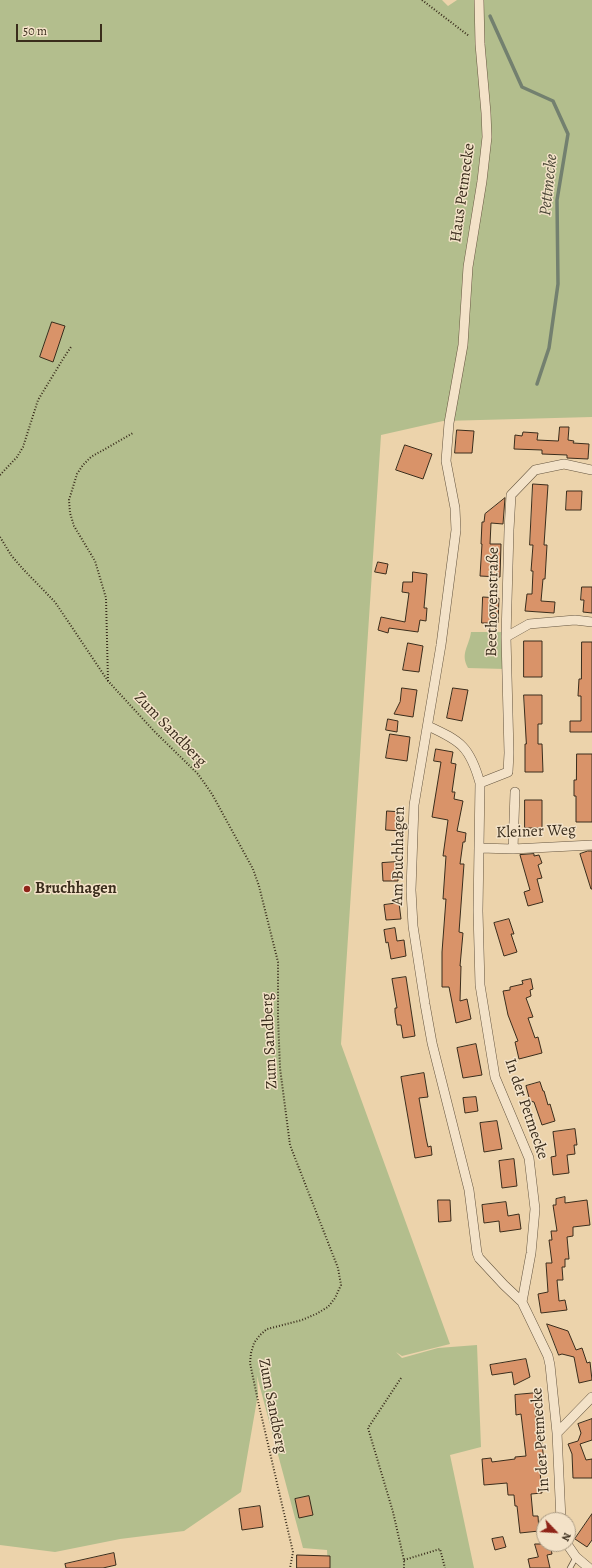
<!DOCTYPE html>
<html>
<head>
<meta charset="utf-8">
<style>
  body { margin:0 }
  #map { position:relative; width:592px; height:1568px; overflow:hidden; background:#ecd3ab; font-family:Alegreya,serif }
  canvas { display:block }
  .north { position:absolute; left:536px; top:1512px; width:40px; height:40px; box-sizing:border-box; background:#f3e2c8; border:1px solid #a99a83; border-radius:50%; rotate:115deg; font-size:11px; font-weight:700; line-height:16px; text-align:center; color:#3a2d1c }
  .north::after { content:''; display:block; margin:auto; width:14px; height:18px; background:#8f2418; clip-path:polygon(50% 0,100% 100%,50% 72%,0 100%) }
  .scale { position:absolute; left:16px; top:24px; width:86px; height:18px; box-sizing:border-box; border:2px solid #3a2d1c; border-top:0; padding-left:5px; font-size:12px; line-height:14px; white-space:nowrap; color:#3a2d1c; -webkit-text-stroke:3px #f3e2c8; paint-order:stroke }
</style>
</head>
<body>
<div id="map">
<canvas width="592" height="1568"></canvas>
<div class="north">N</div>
<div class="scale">50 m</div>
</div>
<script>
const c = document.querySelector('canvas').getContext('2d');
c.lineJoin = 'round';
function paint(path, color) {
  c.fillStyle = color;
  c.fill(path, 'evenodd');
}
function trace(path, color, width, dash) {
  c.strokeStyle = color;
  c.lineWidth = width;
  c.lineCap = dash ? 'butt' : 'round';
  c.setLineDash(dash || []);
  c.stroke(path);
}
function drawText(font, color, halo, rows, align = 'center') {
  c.font = font + ' Alegreya,serif';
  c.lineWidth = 3;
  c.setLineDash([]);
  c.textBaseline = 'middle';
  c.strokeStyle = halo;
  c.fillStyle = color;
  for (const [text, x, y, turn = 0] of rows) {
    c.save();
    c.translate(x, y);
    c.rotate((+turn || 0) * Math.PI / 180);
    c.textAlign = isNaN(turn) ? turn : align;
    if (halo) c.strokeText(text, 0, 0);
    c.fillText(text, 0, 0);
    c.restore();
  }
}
paint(new Path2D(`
  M0,0h442l6,6 9,-6h135v417l-149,4 -62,14 -40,609 109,300 -48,12 -6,-4 6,6 36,-10 39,-3 4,102 -31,8 24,113h-146l-1,-18 -24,-2 -46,-172 1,18 -17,98 -57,39 -64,8 -65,13 -55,-7z
  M471,632h34v37l-37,-1c-8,-15 1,-21 3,-36z`), '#b3be8d');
trace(new Path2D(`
  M490,16l32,71 31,14 15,33 -11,66 1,84 -9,64 -12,36`), '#73806f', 3.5);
const building = new Path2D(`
  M52,322l13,4 -12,36 -13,-5z
  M560,427h9l-1,13 6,1 -1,2 16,1 -1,15 -21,-1v-3l-25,-1v-4l-28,-1 1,-14 7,1 1,-4 15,1 -1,7 21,1z
  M457,430l17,1 -2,22h-17z
  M405,445l27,9 -9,25 -27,-9z
  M533,484l15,1 -4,60h3l-2,34h-2l-2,22 14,1 -1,11 -29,-2 2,-17h5l1,-23h-2l2,-26h-3z
  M567,491h15l-1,19h-15z
  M505,498l-2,26 -12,-1 -1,21h11l-1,33 -20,-1 2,-32h-1l1,-22h2l1,-8z
  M378,562l10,2 -2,10 -11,-2z
  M413,572l14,2 -3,34h3l-1,13 -6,-1 -2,12 -29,-4 -1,5 -10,-3 3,-13 24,5 4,-29 -7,-1 1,-10h9z
  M582,587h10v26l-9,-1 1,-12h-3z
  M483,597l16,1 -1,25h-16z
  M524,641h18v36h-18z
  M582,642h10v90h-22v-11h11v-25h-3l1,-17h2z
  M408,643l15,3 -4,26 -16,-2z
  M402,688l15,2 -4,27 -19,-3 6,-12z
  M453,688l15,2 -6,31 -15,-3z
  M524,695h18v29h-4v20h4l1,28h-18v-28h1z
  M388,719l10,2 -1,11 -11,-2z
  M390,734l20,3 -3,24 -21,-3z
  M436,749l17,3 -2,11 5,1 -4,28h3l-1,7 9,2 -6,30 9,2 -1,9h-2l-3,22h4l-5,68 4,1 -3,33h1l-1,35 7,-2 4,20 -15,4 -7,-36h-7v-35l4,-53h-3l3,-43h-3l5,-36 -16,-3 9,-55 -7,-1z
  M577,754h15v68h-16v-26h-2v-16h2z
  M525,800h17v28h-17z
  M387,811l16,1 -1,19 -16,-1z
  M588,851h4v38h-1l-11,-35z
  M534,854v2l5,-1 3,8 -4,2 4,13 -5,1 6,23 -15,4 -4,-14 6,-2 -10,-35z
  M397,862l1,19h-15l-1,-18z
  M399,903l2,16 -15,1 -2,-15z
  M509,919l5,15h-3l6,18 -13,4 -10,-33z
  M395,928l2,13 7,-1 2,16 -15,3 -3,-17 -2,1 -2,-13z
  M406,977l9,59 -12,2 -2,-13h-4l-2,-13v-4h2l-5,-29z
  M531,979l2,10 -3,1 1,6 -5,2 7,19 -5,1 7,20 3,-1 4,16 -23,6 -4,-17 3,-1 -10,-26 -5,-24 7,-1v-3l13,-3 -1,-3z
  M476,1044l6,31 -19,3 -6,-30z
  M424,1073l4,24 -9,1 7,40 2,9 3,-1 1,9 -17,3 -14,-81z
  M540,1082l3,9h1l4,14 2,-1 5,17 -13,4 -8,-23 -4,-1 -4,-15z
  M476,1097l2,14 -13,2 -2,-15z
  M497,1121l5,28 -18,3 -4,-29z
  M575,1129l2,16h-3l1,9 -8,1 2,18 -16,2 -2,-18 5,-1 -3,-24z
  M514,1159l3,27 -15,2 -3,-27z
  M565,1197v6l22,-3 3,25 -17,2v9l-6,1 2,22h-4v8h-3l1,13h-6l2,21 6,-1 2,10 -26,3 -3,-19 10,-2 -2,-29h6l-3,-23h3l-1,-9h6l-4,-26h3v-6z
  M438,1200h12l1,21 -12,1z
  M506,1202l2,14 11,-2 2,15 -21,3 -1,-11 -15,2 -2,-18z
  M547,1324l21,7 8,19 6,-2 5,15 3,-1 2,18 -13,3 -5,-26 -12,-3 -3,1z
  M526,1359l4,18 -16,8 -2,-13 -20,3 -2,-10z
  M534,1393l4,1v11l-3,1 2,20h3l5,44 -5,1 2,22 -11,1 2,22h5l1,15 -19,2 -3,-27h-2l-1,-11h-6l-1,-12 -23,2 -2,-26 9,-1 1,4 23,-3v-2l11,-1 -5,-42 -5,1 -1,-20z
  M592,1419v21l-12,4 6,16 6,-1v19h-19l-1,-24 -4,-10 10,-3 3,-8 -3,-9z
  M309,1496l4,19 -14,3 -4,-19z
  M260,1506l3,21 -21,3 -3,-21z
  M592,1514v26l-5,7 -12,-8z
  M503,1537l3,10 -11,3 -3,-11z
  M535,1544h15l2,10 -5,1 3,13h-20l-2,-9 10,-2z
  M114,1553l2,12 -13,3h-37l-1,-4z
  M297,1555l33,1v12h-33z`);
paint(building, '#d99369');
trace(building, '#3a2d1c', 1);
const lane = new Path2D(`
  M570,1568l6,-11`);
const street = new Path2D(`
  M479,0l1,44 6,69 1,24 -5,44 -14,86 -5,78 -14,78 -3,38 9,47 1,22 -15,115 -27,160 -3,85 2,36 12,78 7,39 37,147 8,63 2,5 25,27 18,17
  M506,637l23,-13 46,-4 17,2
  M428,726c33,15 42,21 52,57l-2,128 2,74 15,92 34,81 6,51 -4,44 -9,49 26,54 2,9 7,68 4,87
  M480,783l28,-11 1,-19 -3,-116 3,-107 2,-35 24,-25 29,-6 28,6
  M480,848l33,1 79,-4
  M513,849l2,-57
  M557,1433l35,-36
  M567,1544l9,13 13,11`);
trace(lane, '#665640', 6);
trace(street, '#665640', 10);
trace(new Path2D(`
  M422,0l47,36
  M0,475l17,-18 6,-10 15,-47 25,-41 8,-12
  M0,537l11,18 11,13 33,34 53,79 46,50 44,43 14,20 41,75 6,17 19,76v55l2,51 10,77 48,123 3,17 -6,13 -7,9 -12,7 -14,6 -35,9 -7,6 -6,8 -3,10 -1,10 8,38 35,151 -3,16
  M108,681l-2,-83 -11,-37 -21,-35 -4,-13 -1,-13 8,-26 6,-9 8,-8 42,-24
  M401,1378l-33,50 25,84 11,48v8
  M404,1560l36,-11 5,19`), '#3a2d1c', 2, [1, 2]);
trace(lane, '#f3e2c8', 4.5);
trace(street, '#f3e2c8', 9);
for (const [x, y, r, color] of [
  [27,889,4,"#8f2418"]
]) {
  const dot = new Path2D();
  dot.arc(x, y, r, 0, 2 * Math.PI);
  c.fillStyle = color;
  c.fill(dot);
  trace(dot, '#f3e2c8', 1.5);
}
drawText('16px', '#3a2d1c', '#f3e2c8', [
  ["Haus Petmecke",463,193,-82],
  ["Beethovenstraße",493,602,-89],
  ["Zum Sandberg",170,730,46],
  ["Kleiner Weg",536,832,-2],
  ["Am Buchhagen",399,856,-89],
  ["Zum Sandberg",270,1041,-93],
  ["In der Petmecke",526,1109,71],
  ["Zum Sandberg",272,1406,79],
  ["In der Petmecke",541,1440,-94]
]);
drawText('bold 16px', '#3a2d1c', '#f3e2c8', [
  ["Bruchhagen",35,889]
], 'left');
drawText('italic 17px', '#4d4938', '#f3e2c8', [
  ["Pettmecke",549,185,-84]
]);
</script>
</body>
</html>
